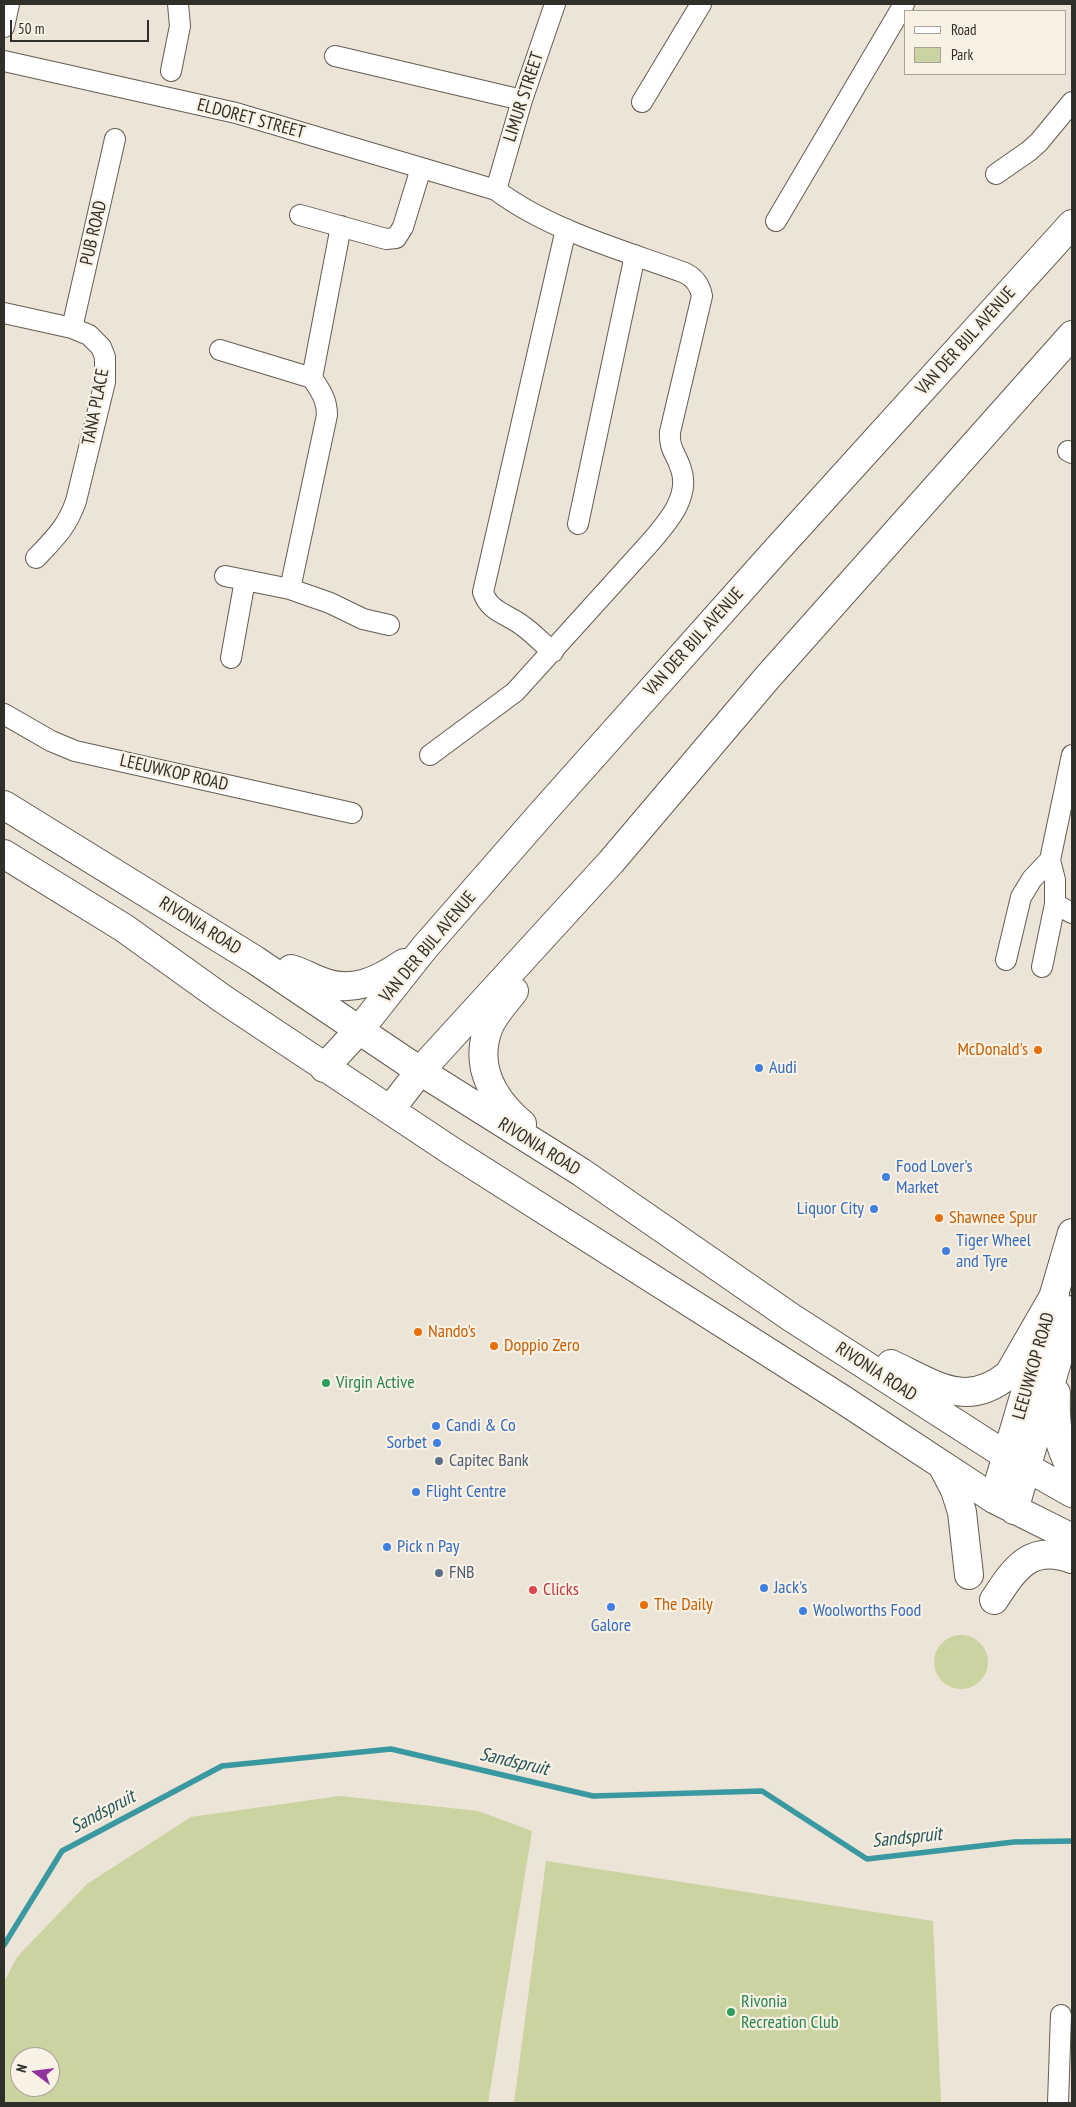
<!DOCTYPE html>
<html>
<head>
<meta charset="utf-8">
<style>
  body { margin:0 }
  #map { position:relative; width:1076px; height:2107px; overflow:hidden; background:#ebe4d7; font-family:"PT Sans Narrow",sans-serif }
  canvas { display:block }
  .frame { position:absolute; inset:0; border:5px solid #312f2a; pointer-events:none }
  .legend { position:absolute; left:904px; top:10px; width:162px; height:65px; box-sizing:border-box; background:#f8f1e4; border:1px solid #a8a39a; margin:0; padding:6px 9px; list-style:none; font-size:15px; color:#312f2a }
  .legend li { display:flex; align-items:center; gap:10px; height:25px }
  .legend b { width:25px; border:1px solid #a8a39a }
  .north { position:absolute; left:10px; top:2047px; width:50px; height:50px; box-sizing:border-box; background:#f8f1e4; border:1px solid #a8a39a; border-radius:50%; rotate:285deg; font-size:14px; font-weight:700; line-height:20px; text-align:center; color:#312f2a }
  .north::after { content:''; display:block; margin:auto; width:18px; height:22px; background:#90339c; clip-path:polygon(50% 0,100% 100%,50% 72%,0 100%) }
  .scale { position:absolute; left:10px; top:20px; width:139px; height:22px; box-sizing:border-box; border:2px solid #312f2a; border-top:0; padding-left:6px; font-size:15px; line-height:18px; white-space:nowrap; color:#312f2a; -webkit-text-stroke:4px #f8f1e4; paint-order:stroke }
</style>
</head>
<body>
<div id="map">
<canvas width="1076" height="2107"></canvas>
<div class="frame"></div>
<ul class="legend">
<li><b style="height:6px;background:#fff"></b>Road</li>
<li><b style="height:14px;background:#cbd3a1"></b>Park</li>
</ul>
<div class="north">N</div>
<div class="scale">50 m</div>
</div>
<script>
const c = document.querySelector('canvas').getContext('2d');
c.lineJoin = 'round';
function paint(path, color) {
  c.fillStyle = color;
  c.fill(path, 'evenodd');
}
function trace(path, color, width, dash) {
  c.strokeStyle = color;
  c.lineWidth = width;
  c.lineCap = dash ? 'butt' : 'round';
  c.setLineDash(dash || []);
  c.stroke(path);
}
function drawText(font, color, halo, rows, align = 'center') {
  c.font = font + ' "PT Sans Narrow",sans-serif';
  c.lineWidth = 4.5;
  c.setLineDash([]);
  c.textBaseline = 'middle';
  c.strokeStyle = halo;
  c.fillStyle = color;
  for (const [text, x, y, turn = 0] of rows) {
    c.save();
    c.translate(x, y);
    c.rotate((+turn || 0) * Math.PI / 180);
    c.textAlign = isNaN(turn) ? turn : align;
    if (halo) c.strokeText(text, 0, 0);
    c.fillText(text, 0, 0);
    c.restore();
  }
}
paint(new Path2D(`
  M934 1662a27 27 0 1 1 54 0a27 27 0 1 1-54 0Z
  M340,1796l138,15 54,20 -44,272h-484v-121l13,-25 70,-73 104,-67zM20,2057h30v30h-30z
  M546,1861l387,60 8,182h-427z`), '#cbd3a1');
trace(new Path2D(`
  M4,1945l58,-94 160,-85 169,-17 202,47 169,-5 105,68 147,-17 58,-1`), '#3998a0', 5.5);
const street = new Path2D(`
  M4,27l5,-23
  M335,56l187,44
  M4,61l232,52 260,77c53,40 126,60 189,83 10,5 15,12 17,23l-32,136c-1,18 6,21 11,37 10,29 -16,56 -33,76l-133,147 -85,63
  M171,71l9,-45 -2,-22
  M642,102l59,-98
  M996,174l33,-23 10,-9 33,-40
  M496,190l26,-90 33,-96
  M300,215l86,24 10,-1 7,-11 18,-59
  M776,221l128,-217
  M4,313l68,15 17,7 12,12 4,10v25l-29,119c-9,26 -21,37 -40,57
  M72,328l43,-189
  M220,350l92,28
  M1068,451l4,2
  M578,524l57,-269
  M225,576l65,13 40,14 33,16 26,6
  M290,589l37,-174c0,-16 -7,-25 -15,-37l29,-152
  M553,652c-10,-8 -19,-18 -30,-26 -15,-12 -34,-14 -40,-34l83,-363
  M231,658l14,-78
  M4,714l47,27 24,10 277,62
  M1055,904l17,9
  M1006,960l15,-63 11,-18 18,-19
  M1042,967l13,-63v-24l-5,-20 22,-105
  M1058,2103l3,-88`);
const secondary = new Path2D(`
  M4,805l251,155 165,111 161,101 211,146 215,138 65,37
  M4,854l120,74 99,71 230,153 389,247 152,100 78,39
  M291,969c10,3 19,8 29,12 31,13 58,0 84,-18
  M514,991c-9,12 -21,24 -26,38 -14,38 6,71 34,95
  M324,1068l36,-39 65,-82 118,-135 229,-257 300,-331
  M390,1110l30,-39 191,-209 156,-184 305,-343
  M891,1364c43,20 76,46 118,10l46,-80
  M1056,1393c-1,29 1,51 16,77
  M942,1465l13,25 7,22 7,63
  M994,1499l78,-266
  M1014,1510l58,-200
  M994,1600c21,-32 36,-56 78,-41`);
trace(street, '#635d52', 22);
trace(secondary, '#635d52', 30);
trace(street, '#fff', 20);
trace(secondary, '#fff', 28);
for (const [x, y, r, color] of [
  [1038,1050,5,"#e8710a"],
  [759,1068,5,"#3f7fe0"],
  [886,1177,5,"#3f7fe0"],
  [874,1209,5,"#3f7fe0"],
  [939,1218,5,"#e8710a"],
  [946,1251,5,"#3f7fe0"],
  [418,1332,5,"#e8710a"],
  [494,1346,5,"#e8710a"],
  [326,1383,5,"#2e9e5b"],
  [436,1426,5,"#3f7fe0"],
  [437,1443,5,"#3f7fe0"],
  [439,1461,5,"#5c6f8a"],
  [416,1492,5,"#3f7fe0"],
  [387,1547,5,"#3f7fe0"],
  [439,1573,5,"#5c6f8a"],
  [764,1588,5,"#3f7fe0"],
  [533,1590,5,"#e0444e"],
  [644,1605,5,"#e8710a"],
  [611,1607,5,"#3f7fe0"],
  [803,1611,5,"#3f7fe0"],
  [731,2012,5,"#2e9e5b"]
]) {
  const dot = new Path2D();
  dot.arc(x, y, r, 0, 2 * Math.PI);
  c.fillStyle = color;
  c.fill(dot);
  trace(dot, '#f8f1e4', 2);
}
drawText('18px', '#312f2a', '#f8f1e4', [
  ["LIMUR STREET",524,97,-72],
  ["ELDORET STREET",251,119,15],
  ["PUB ROAD",94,233,-77],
  ["VAN DER BIJL AVENUE",966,341,-48],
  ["TANA PLACE",96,407,-79],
  ["VAN DER BIJL AVENUE",694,642,-48],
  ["LEEUWKOP ROAD",174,773,13],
  ["RIVONIA ROAD",200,926,32],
  ["VAN DER BIJL AVENUE",428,947,-50],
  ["RIVONIA ROAD",539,1147,32],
  ["LEEUWKOP ROAD",1034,1366,-74],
  ["RIVONIA ROAD",876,1372,33]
]);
drawText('18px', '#c56008', '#f8f1e4', [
  ["McDonald's",1028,1050,"right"],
  ["Shawnee Spur",949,1218],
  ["Nando's",428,1332],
  ["Doppio Zero",504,1346],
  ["The Daily",654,1605]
], 'left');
drawText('18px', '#366cbe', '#f8f1e4', [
  ["Audi",769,1068],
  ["Food Lover's",896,1167],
  ["Market",896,1188],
  ["Liquor City",864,1209,"right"],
  ["Tiger Wheel",956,1241],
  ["and Tyre",956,1262],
  ["Candi & Co",446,1426],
  ["Sorbet",427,1443,"right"],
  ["Flight Centre",426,1492],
  ["Pick n Pay",397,1547],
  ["Jack's",774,1588],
  ["Woolworths Food",813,1611],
  ["Galore",611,1626,"center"]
], 'left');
drawText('18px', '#27864d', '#f8f1e4', [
  ["Virgin Active",336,1383],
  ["Rivonia",741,2002],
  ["Recreation Club",741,2023]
], 'left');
drawText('18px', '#4e5e75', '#f8f1e4', [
  ["Capitec Bank",449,1461],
  ["FNB",449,1573]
], 'left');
drawText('18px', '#be3a42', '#f8f1e4', [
  ["Clicks",543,1590]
], 'left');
drawText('italic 19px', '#22575c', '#f8f1e4', [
  ["Sandspruit",514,1762,13],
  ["Sandspruit",103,1812,-28],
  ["Sandspruit",907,1838,-6]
]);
</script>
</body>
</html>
